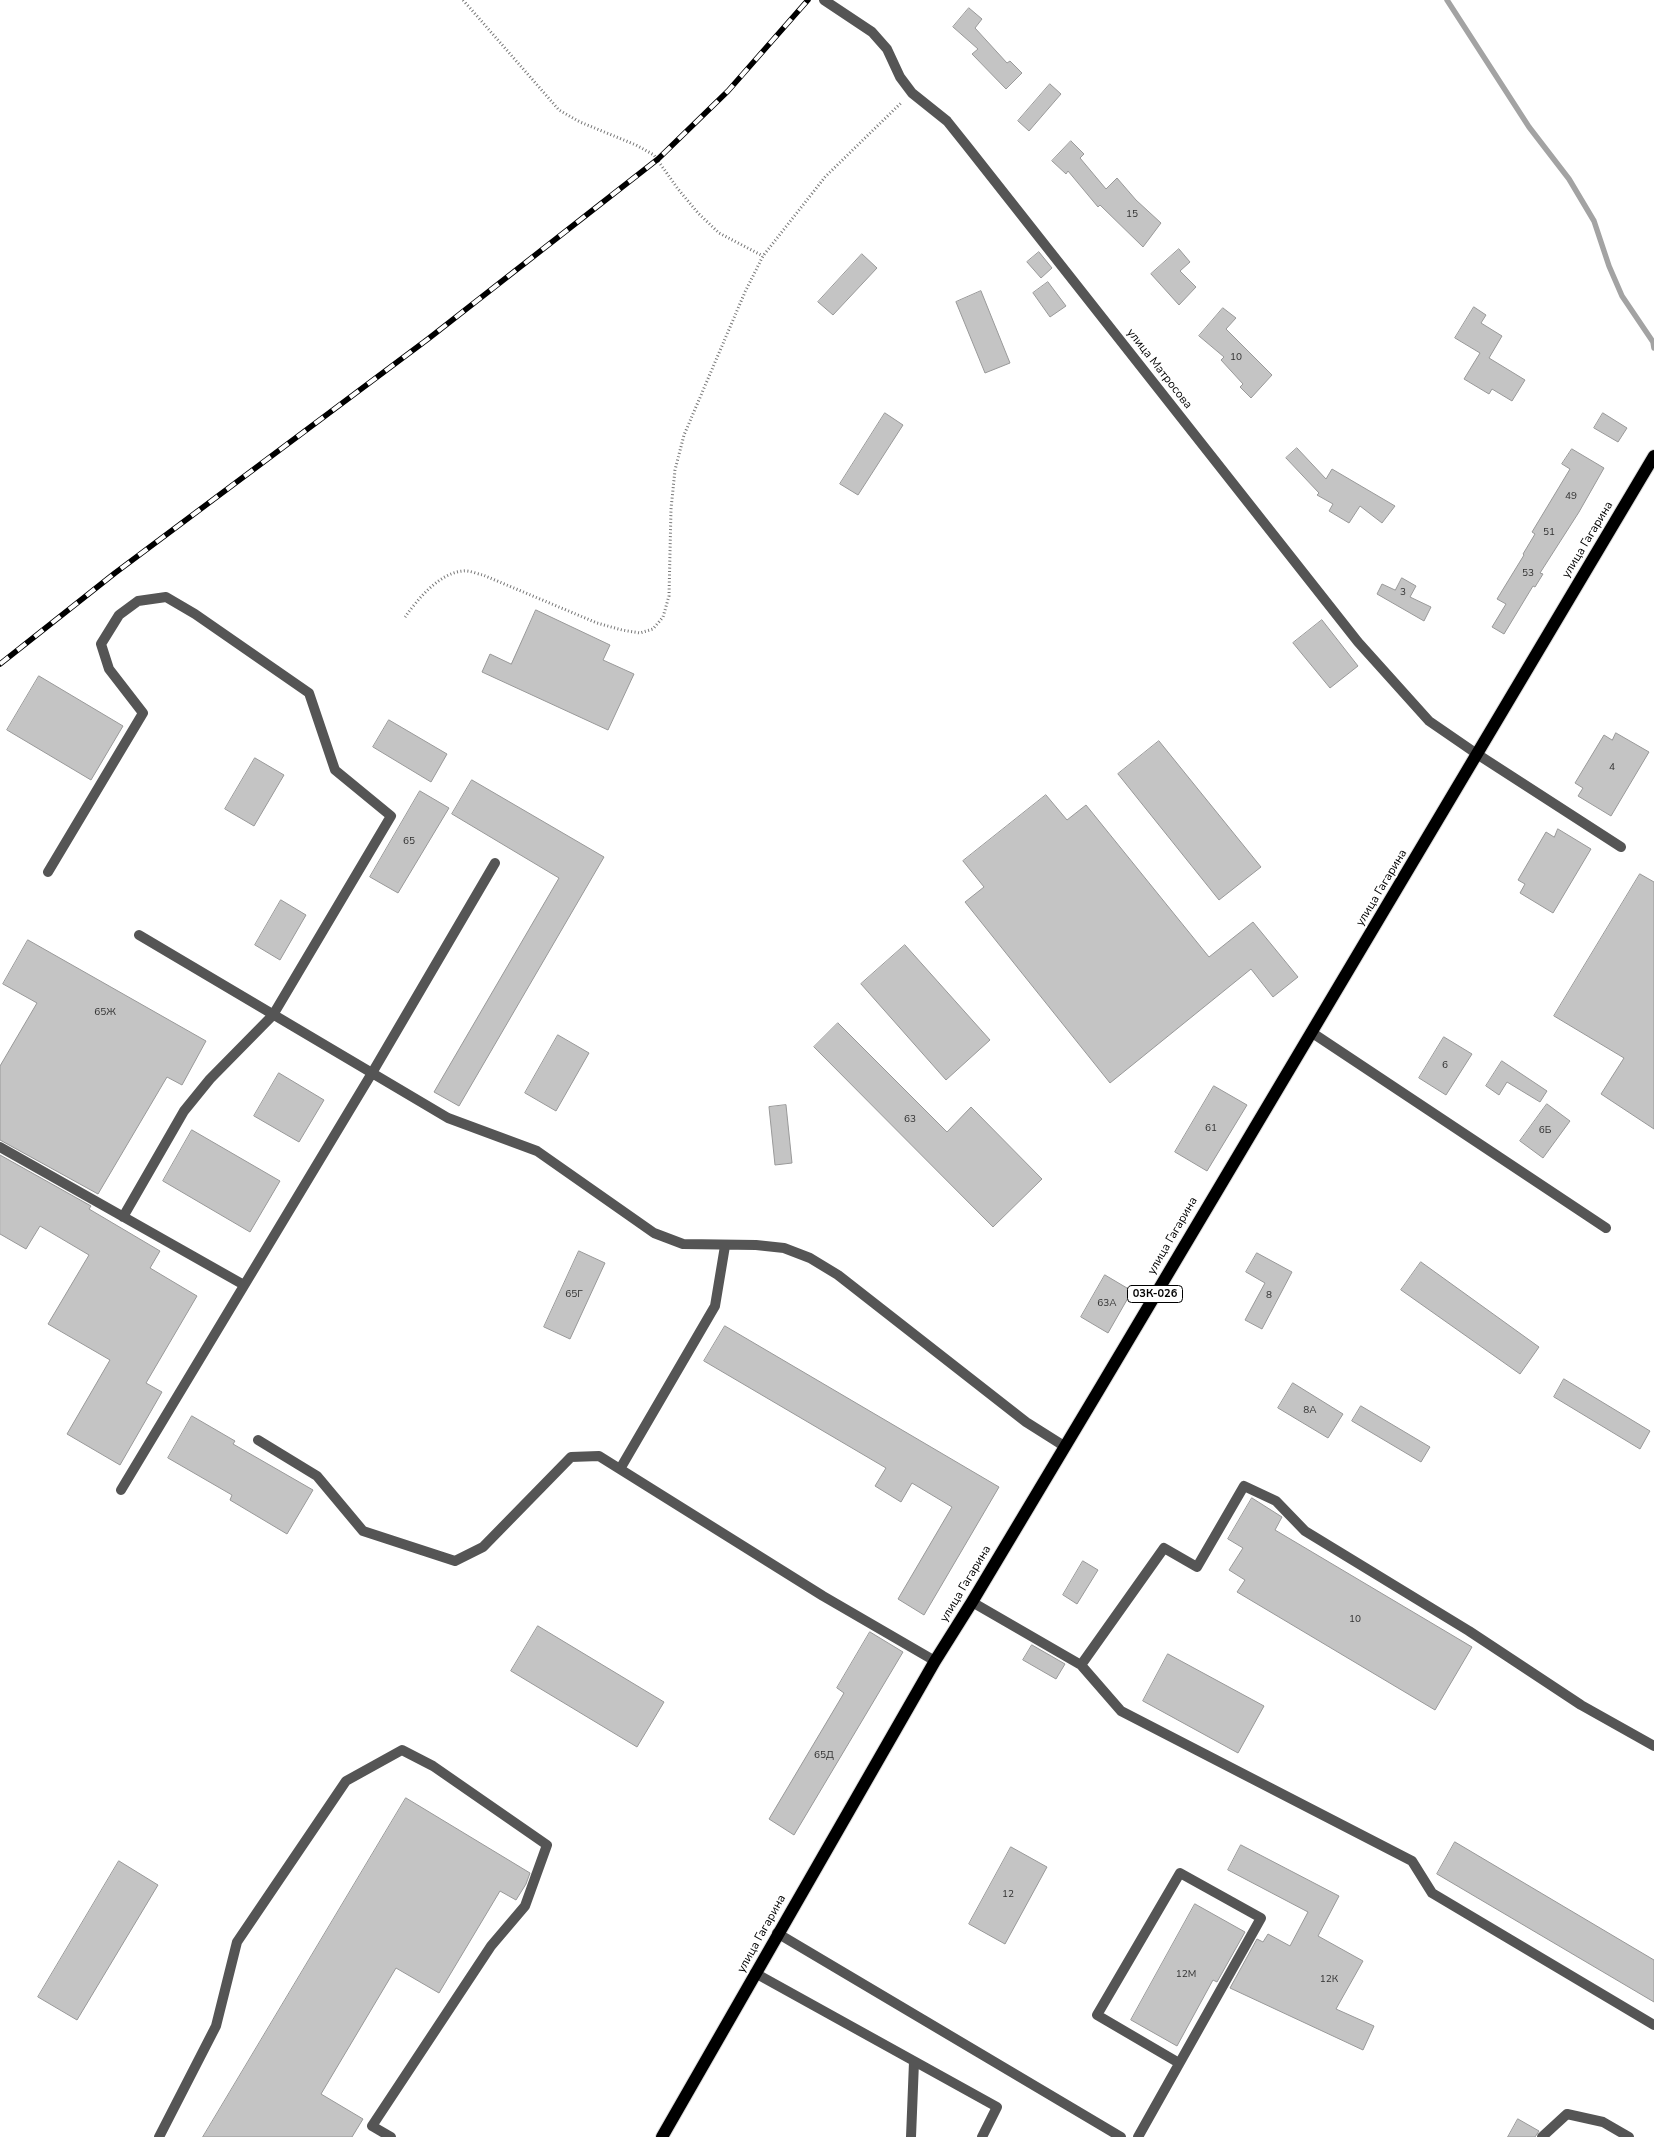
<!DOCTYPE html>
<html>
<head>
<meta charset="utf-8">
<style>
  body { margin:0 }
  canvas { display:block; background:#fff }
</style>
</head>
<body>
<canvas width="1654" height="2137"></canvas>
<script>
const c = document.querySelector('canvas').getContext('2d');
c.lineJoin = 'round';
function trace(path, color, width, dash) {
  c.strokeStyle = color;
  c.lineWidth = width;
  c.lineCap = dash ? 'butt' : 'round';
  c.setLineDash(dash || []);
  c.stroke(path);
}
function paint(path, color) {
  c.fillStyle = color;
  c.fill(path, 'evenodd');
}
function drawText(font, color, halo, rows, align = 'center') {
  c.font = font + ' "Nunito Sans",sans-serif';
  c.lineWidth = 4;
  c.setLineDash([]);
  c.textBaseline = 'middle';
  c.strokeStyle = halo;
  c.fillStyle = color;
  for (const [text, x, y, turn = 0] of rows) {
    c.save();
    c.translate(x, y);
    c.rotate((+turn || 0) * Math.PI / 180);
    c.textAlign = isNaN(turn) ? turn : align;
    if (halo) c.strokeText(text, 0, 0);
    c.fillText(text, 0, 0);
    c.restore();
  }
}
trace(new Path2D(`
  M1447,0l82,127 40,52 25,42 15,45 13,30 31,46 1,6`), '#a3a3a3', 5.5);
const building = new Path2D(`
  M969,8l13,11 -7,9 32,35 3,-2 12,12 -16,16 -34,-35 6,-5 -25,-22z
  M1050,84l11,10 -32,37 -11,-10z
  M1071,141l13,13 -4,4 26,31 11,-11 19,22 25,23 -18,24 -43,-42 -2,2 -30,-36 -2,3 -14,-13z
  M1179,249l11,13 -10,9 16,16 -17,18 -28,-31z
  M1039,252l13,16 -11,10 -14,-16z
  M862,254l15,14 -44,47 -15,-13z
  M1048,282l18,24 -16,11 -17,-24z
  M981,291l29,72 -25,10 -29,-71z
  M1474,307l12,8 -5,8 21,13 -13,22 36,22 -13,21 -20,-12 -3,5 -25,-15 16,-26 -25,-15z
  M1223,308l13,10 -10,11 46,46 -21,23 -11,-11 3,-3 -22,-24 3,-3 -25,-21z
  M885,413l18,12 -45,70 -18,-11z
  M1603,413l24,15 -9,14 -24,-14z
  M1297,448l29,31 6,-10 63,37 -13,17 -22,-17 -11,17 -20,-12 4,-7 -16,-9 2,-2 -33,-35z
  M1572,449l32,19 -25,44 -39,61 3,1 -8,13 -2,-1 -29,48 -12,-7 14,-23 -9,-5 27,-44 -1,-1 12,-20 -3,-2 38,-63 -8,-5z
  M1402,578l14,8 -6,11 21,10 -7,14 -47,-27 5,-10 13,6z
  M536,610l74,35 -7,15 31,14 -26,56 -126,-58 8,-18 21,10z
  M1322,620l36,46 -28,22 -37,-45z
  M39,676l84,50 -32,54 -84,-50z
  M389,720l58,34 -16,28 -58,-35z
  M1616,733l33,19 -38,64 -33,-20 5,-8 -8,-5 29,-48 8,5z
  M1159,741l102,126 -42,33 -101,-126z
  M255,758l29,17 -30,51 -29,-17z
  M472,780l132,77 -145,249 -25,-14 125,-214 -107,-64z
  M420,791l29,17 -51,85 -28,-16z
  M1046,795l21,25 19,-15 123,152 44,-35 45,55 -25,20 -22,-28 -141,114 -145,-181 19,-15 -21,-26z
  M1558,829l33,20 -38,64 -33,-20 5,-9 -7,-4 28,-48 8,5z
  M1640,874l14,8v247l-53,-35 23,-36 -70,-42z
  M281,900l25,15 -26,45 -25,-15z
  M28,940l178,101 -24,44 -15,-8 -69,117 -98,-54v-74l37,-63 -34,-19z
  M905,945l85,95 -44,40 -85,-96z
  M838,1023l109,109 24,-25 71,72 -49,48 -179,-180z
  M558,1035l31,18 -33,58 -31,-18z
  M1444,1037l28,17 -26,41 -27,-17z
  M1502,1061l45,30 -7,11 -33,-20 -8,13 -13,-9z
  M279,1073l45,27 -25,42 -45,-26z
  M1214,1086l33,19 -40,66 -32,-19z
  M1547,1104l23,17 -27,37 -23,-17z
  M786,1105l6,58 -17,2 -6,-58z
  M192,1130l88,51 -30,51 -87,-51z
  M0,1155l91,51 -2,3 71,42 -10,17 47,28 -51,87 16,9 -42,73 -53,-31 43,-74 -62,-36 41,-69 -49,-29 -14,23 -26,-15z
  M579,1251l26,12 -35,76 -26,-12z
  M1257,1253l35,19 -30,57 -17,-9 20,-37 -19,-11z
  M1421,1262l118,85 -19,27 -119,-84z
  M1105,1275l27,16 -24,42 -27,-16z
  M725,1326l274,161 -75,128 -26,-16 54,-92 -40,-24 -11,19 -26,-16 11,-18 -182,-107z
  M1564,1379l86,52 -10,18 -86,-52z
  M1293,1383l50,31 -15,24 -50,-30z
  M1361,1406l69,41 -9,15 -69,-41z
  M192,1416l43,25 -2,3 80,46 -26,44 -57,-34 2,-5 -64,-37z
  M1252,1498l30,19 -7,13 197,117 -37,63 -198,-118 8,-12 -16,-10 14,-22 -15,-9z
  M1083,1561l15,9 -21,34 -14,-9z
  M538,1626l126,76 -27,45 -126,-76z
  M870,1632l33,20 -109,183 -25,-16 75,-126 -7,-5z
  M1032,1645l33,19 -9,15 -33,-19z
  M1168,1654l96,52 -26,47 -95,-52z
  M406,1798l124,75 -4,11 -10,16 -16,-9 -61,102 -43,-25 -75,126 42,25 -11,18h-149z
  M1455,1842l199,118v42l-217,-128z
  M1241,1845l98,51 -21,40 45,25 -27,48 38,17 -11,24 -133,-62 27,-49 6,3 5,-8 22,12 18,-34 -80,-42z
  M1011,1847l36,20 -42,77 -36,-20z
  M119,1861l39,24 -81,135 -39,-23z
  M1195,1904l50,28 -28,50 -4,-2 -36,66 -46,-26z
  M1518,2119l21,12 -4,6h-27z`);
paint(building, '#c4c4c4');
trace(building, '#999', 1);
const primary = new Path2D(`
  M662,2137l273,-476 37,-59 128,-214 554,-932`);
trace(primary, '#dbdbdb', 14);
trace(new Path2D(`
  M463,0l96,110 21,12 56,23 18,10 24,34 20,24 21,20 44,23
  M405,617c13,-18 34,-44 58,-46 6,-1 14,3 20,4l114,48 25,7 18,3 13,-4 10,-12 6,-21 2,-87 4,-39 9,-35 61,-143 18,-36 62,-79 77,-75`), '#777', 3, [1, 2.5]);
trace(new Path2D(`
  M1477,754l144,93
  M48,872l95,-159 -34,-44 -8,-25 18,-29 19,-14 28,-4 29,17 114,79 26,77 56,46 -118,199 -63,64 -26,32 -61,106
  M139,935l309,183 89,33 117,82 29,11 73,1 28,3 26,10 28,17 188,147 38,24
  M1311,1032l295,196
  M0,1147l244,138
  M258,1440l59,36 46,55 92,30 28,-14 88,-90 28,-1 224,140 112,65
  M620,1469l95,-163 10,-60
  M121,1490l251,-417 123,-210
  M972,1602l109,63 40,46 291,150 20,32 222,132
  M1081,1665l83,-117 33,19 47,-81 32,15 29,30 164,100 112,74 73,41
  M777,1933l344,204
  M755,1973l242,134 -15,30
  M159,2137l57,-111 21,-84 109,-161 56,-31 31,16 114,79 -22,61 -34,40 -119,180 19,11
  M911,2137l3,-75
  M1138,2137l123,-219 -81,-45 -83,142 82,48
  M1542,2137l25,-23 36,8 26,15`), '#555', 10);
trace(new Path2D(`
  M824,0l48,32 15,17 13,28 12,16 35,28 20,25 391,496 71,79 48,33`), '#555', 10);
trace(primary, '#000', 12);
const rail = new Path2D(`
  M0,664l115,-91 313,-234 230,-180 70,-68 80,-91`);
trace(rail, '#000', 5.5);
trace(rail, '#fff', 4, [11]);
drawText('10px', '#313131', null, [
  ["15",1132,215],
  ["10",1236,358],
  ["49",1571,497],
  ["51",1549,533],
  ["53",1528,574],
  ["3",1403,593],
  ["4",1612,768],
  ["65",409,842],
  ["65Ж",105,1013],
  ["6",1445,1066],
  ["63",910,1120],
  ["61",1211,1129],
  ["6Б",1545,1131],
  ["65Г",574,1295],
  ["8",1269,1296],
  ["63А",1107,1304],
  ["8А",1310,1411],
  ["10",1355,1620],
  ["65Д",824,1756],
  ["12",1008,1895],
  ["12М",1186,1975],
  ["12К",1329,1980]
]);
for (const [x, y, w] of [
  [1155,1294,55]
]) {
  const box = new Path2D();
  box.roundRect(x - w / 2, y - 8.5, w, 17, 4);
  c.fillStyle = '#fff';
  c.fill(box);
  trace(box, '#000', 1);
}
drawText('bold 11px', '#000', null, [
  ["03К-026",1155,1294]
]);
drawText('12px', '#000', '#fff', [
  ["улица Матросова",1159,369,52],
  ["улица Гагарина",1588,540,-59],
  ["улица Гагарина",1382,888,-59],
  ["улица Гагарина",1173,1236,-60],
  ["улица Гагарина",966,1584,-59],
  ["улица Гагарина",762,1934,-61]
]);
</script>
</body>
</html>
